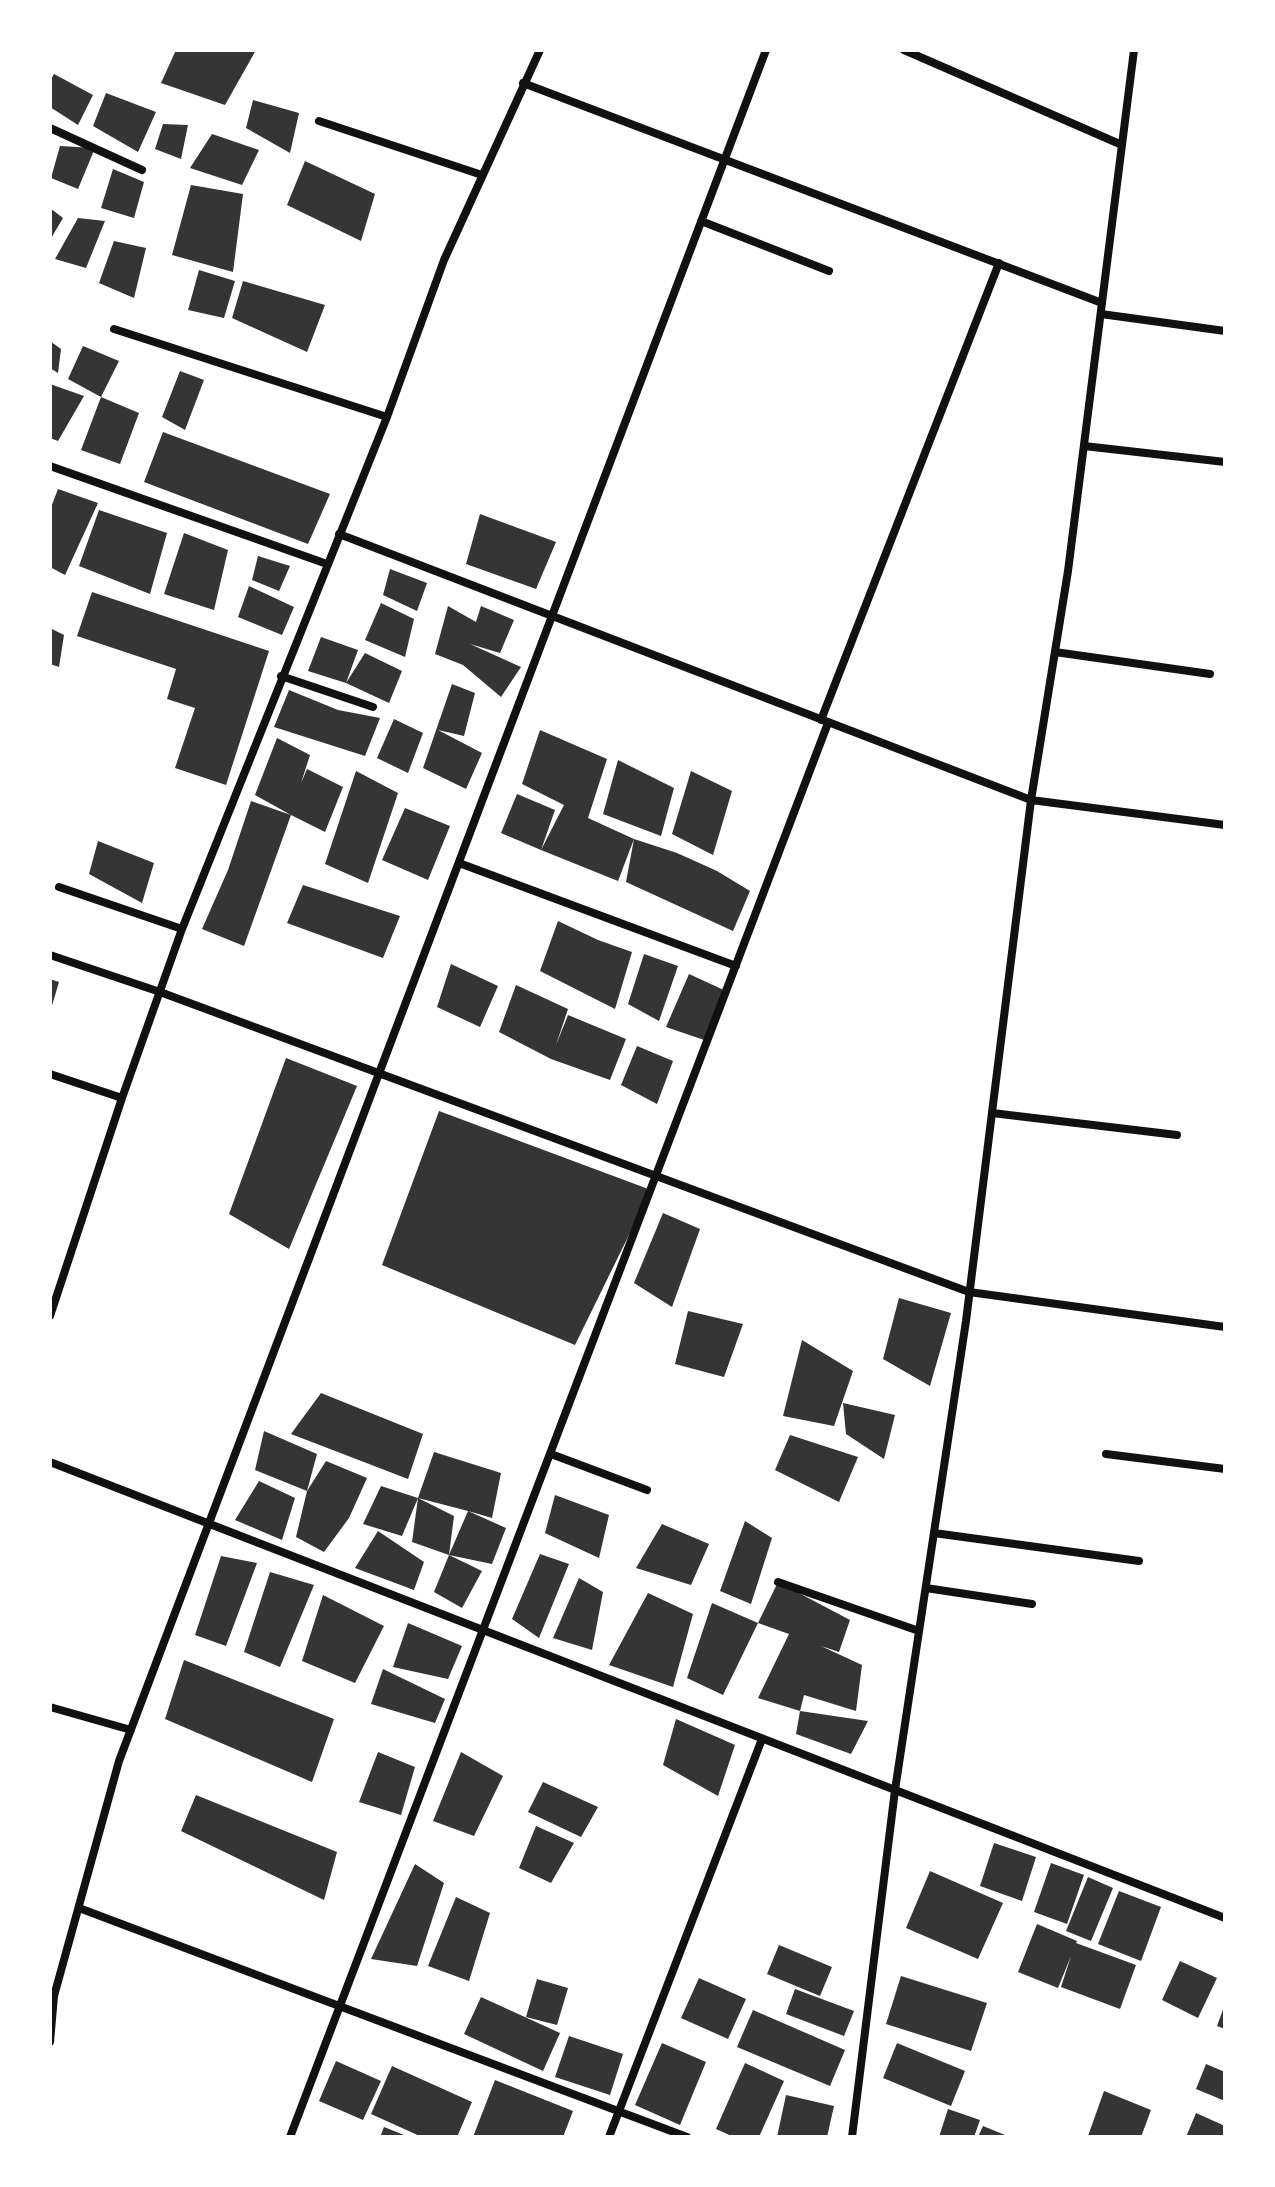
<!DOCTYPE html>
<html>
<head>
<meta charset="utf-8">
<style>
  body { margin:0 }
  #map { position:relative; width:1275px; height:2187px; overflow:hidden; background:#fff; font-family:"Asap Condensed",sans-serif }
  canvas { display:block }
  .frame { position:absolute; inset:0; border:52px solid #fff; pointer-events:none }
</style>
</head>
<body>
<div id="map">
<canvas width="1275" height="2187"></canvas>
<div class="frame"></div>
</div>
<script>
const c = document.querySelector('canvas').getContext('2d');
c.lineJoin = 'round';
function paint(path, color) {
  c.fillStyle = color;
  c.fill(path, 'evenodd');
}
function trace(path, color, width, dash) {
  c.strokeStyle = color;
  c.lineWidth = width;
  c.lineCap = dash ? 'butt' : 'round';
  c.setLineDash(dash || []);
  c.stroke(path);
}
paint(new Path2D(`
  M176,50h80l-31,55 -64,-22z
  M54,74l39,21 -15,30 -28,-18v-26z
  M106,93l50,19 -18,40 -45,-26z
  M253,100l46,13 -9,40 -44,-25z
  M163,124l25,1 -7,34 -26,-10z
  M212,134l47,16 -17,35 -52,-17z
  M60,146l35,2 -17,41 -27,-11z
  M305,161l70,33 -14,47 -74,-36z
  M113,169l31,13 -10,36 -33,-10z
  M191,185l52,9 -10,78 -61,-17z
  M50,208l13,10 -13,22z
  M78,218l27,3 -19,47 -31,-9z
  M114,241l32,7 -12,50 -35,-15z
  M199,270l36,11 -11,37 -36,-8z
  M243,281l82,24 -18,47 -75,-34z
  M50,341l11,8 -3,24 -8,-5z
  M83,346l36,15 -18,36 -33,-18z
  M180,371l24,9 -19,50 -23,-13z
  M50,384l34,12 -26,45 -8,-3z
  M101,397l38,16 -19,51 -39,-14z
  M163,432l167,62 -22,50 -164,-62z
  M58,489l40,14 -33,72 -15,-8v-57z
  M99,510l68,23 -17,61 -71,-28z
  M480,514l76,28 -20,47 -70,-25z
  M184,533l44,17 -14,60 -50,-16z
  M258,556l32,10 -11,25 -27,-11z
  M390,569l37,14 -10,28 -34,-16z
  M249,586l45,21 -12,28 -44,-18z
  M92,592l177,59 -43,134 -51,-17 20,-60 -28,-9 9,-30 -99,-33z
  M381,603l33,16 -9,38 -40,-17z
  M448,606l28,16 5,-16 33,14 -14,33 -30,-9 51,23 -20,30 -38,-32 -28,-11z
  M50,628l14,7 -5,32 -9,-3z
  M321,637l37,13 -12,33 -38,-12z
  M365,653l37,18 -13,32 -43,-20z
  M452,684l23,9 -11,43 -26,-6 44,23 -16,36 -43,-21z
  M289,690l49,20 42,8 -15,38 -91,-29z
  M394,719l29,14 -15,40 -31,-15z
  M540,730l67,29 -19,59 46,21 43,14 40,18 33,20 -17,40 -107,-49 8,-43 -16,42 -77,-31 23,-45 -42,-21z
  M277,738l33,17 -9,28 6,-14 36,18 -18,45 -34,-17 -47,131 -42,-17 26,-59 23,-69 40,14 -36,-20z
  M618,760l56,28 -13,48 -58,-22z
  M356,771l42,22 -30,90 -43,-19z
  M691,771l41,20 -19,64 -41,-21z
  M517,794l38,16 -14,40 -40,-17z
  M405,808l45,18 -22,54 -46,-20z
  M98,841l56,22 -12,40 -53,-29z
  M303,885l97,31 -17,42 -96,-35z
  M558,921l40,19 34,12 -17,57 -75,-38z
  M644,954l34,12 -19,55 -31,-17z
  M451,964l47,22 -18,41 -43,-20z
  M689,974l37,17 -19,50 -41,-14z
  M50,979l9,3 -8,27h-1z
  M516,985l52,24 -12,36 12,-30 58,24 -16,41 -59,-21 -52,-27z
  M637,1046l36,15 -16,43 -36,-19z
  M286,1058l71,28 -68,163 -60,-35z
  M439,1111l212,79 -76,155 -193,-80z
  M663,1213l37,16 -28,78 -38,-24z
  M899,1298l52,15 -21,73 -47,-27z
  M688,1311l55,13 -19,53 -49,-13z
  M802,1340l51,31 -19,55 -51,-10z
  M321,1393l102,41 -15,45 -117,-45z
  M843,1403l52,12 -11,44 -38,-25z
  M264,1431l53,23 -10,37 -52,-21z
  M790,1435l68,22 -19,45 -64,-32z
  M434,1452l67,21 -9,45 -24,-7 38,17 -14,36 -43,-9 33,16 -20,37 -28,-16 15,-37 -37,-13 6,-44 -16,38 -39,-12 18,-38 37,12 36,18 -5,39 19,-44 -50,-13z
  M326,1461l41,17 -18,40 -25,34 -28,-15 11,-46z
  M259,1481l36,17 -13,42 -47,-20z
  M555,1495l54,20 -10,43 -54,-25z
  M745,1521l27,17 -21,66 -31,-13z
  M662,1524l47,20 -18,41 -55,-17z
  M378,1531l46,31 -10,28 -59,-22z
  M540,1554l29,10 -30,74 -27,-19z
  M221,1556l36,7 -31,83 -31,-11z
  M270,1572l44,13 -34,82 -36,-15z
  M579,1578l24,14 -11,58 -39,-12z
  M778,1582l72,38 -11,32 -18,-6 41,19 -6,46 -52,-16 -4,16 -42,-13 31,-64 -31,-11z
  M648,1593l45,21 -20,73 -64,-22z
  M323,1595l61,31 -29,57 -53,-22z
  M712,1603l46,20 -35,72 -36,-17z
  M408,1623l54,23 -14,33 -55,-12z
  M184,1660l150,59 -22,63 -147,-63z
  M383,1669l62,30 -10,24 -64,-19z
  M800,1711l68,10 -17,33 -55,-20z
  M676,1719l59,26 -17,51 -55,-31z
  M378,1752l37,15 -14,48 -42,-13z
  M461,1752l42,24 -29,60 -41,-15z
  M543,1782l55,25 -17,30 -53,-25z
  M196,1795l141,57 -13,48 -143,-69z
  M536,1826l38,17 -23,40 -32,-15z
  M994,1843l42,14 -14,44 -42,-15z
  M1051,1863l33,12 -17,49 -33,-12z
  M415,1864l29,19 -27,83 -46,-7z
  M930,1871l73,32 -25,56 -72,-31z
  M1088,1877l25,11 -22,53 -25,-10z
  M1119,1891l42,16 -20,54 -43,-17z
  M456,1897l34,16 -21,68 -41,-15z
  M1037,1924l40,17 -1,2 60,22 -16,44 -59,-22 10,-31 -13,32 -40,-16z
  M779,1945l53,22 -12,29 -53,-22z
  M1180,1961l37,17 -19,40 -36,-18z
  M901,1976l86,27 -16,48 -85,-27z
  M699,1978l47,21 -18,40 -47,-21z
  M537,1979l31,9 -11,37 -31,-8z
  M795,1989l59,22 -10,25 -58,-22z
  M481,1997l79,36 -17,38 -79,-37z
  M1225,2004v25l-8,-3z
  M753,2010l92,40 -15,36 -93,-39z
  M569,2036l54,18 -13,41 -55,-18z
  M662,2043l44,19 -26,63 -45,-20z
  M897,2043l68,28 -14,35 -68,-28z
  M336,2061l45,20 -18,39 -44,-19z
  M745,2063l39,18 -25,56h-25l-18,-8z
  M1206,2064l19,8v29l-29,-12z
  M392,2066l80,36 -15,35h-35l-51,-23z
  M495,2080l78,31 -10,26h-90z
  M1104,2091l47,19 -10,27 -53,-1z
  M786,2095l48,11 -7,31h-50z
  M948,2109l32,11 -6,17h-35z
  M1196,2113l29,13v11h-39z
  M983,2126l27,11h-32z
  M384,2127l25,10h-29z`), '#353535');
trace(new Path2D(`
  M904,50l218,95
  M523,83l579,220
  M319,121l163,54
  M50,128l92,42
  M701,221l128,50
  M1101,314l124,17
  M114,329l273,88
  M1084,446l141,16
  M50,466l277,98
  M339,534l692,266 194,25
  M1055,652l155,22
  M281,676l92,31
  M821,720l178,-457
  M459,863l277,103
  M59,887l123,42
  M50,955l110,37 809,300 256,35
  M50,1074l72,24
  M992,1113l185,22
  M50,1316l72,-218 60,-169 205,-512 57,-157 96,-210
  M551,1454l96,36
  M1106,1454l119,15
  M50,1462l1175,456
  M934,1533l205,28
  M778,1582l141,49
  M926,1588l106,16
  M50,1707l81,23
  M79,1908l608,229
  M50,2042l4,-46 65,-235 647,-1711
  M290,2137l538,-1414
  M609,2137l153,-398
  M852,2137l43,-347 71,-469 65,-521 37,-229 66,-521`), '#111', 8);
</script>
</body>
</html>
